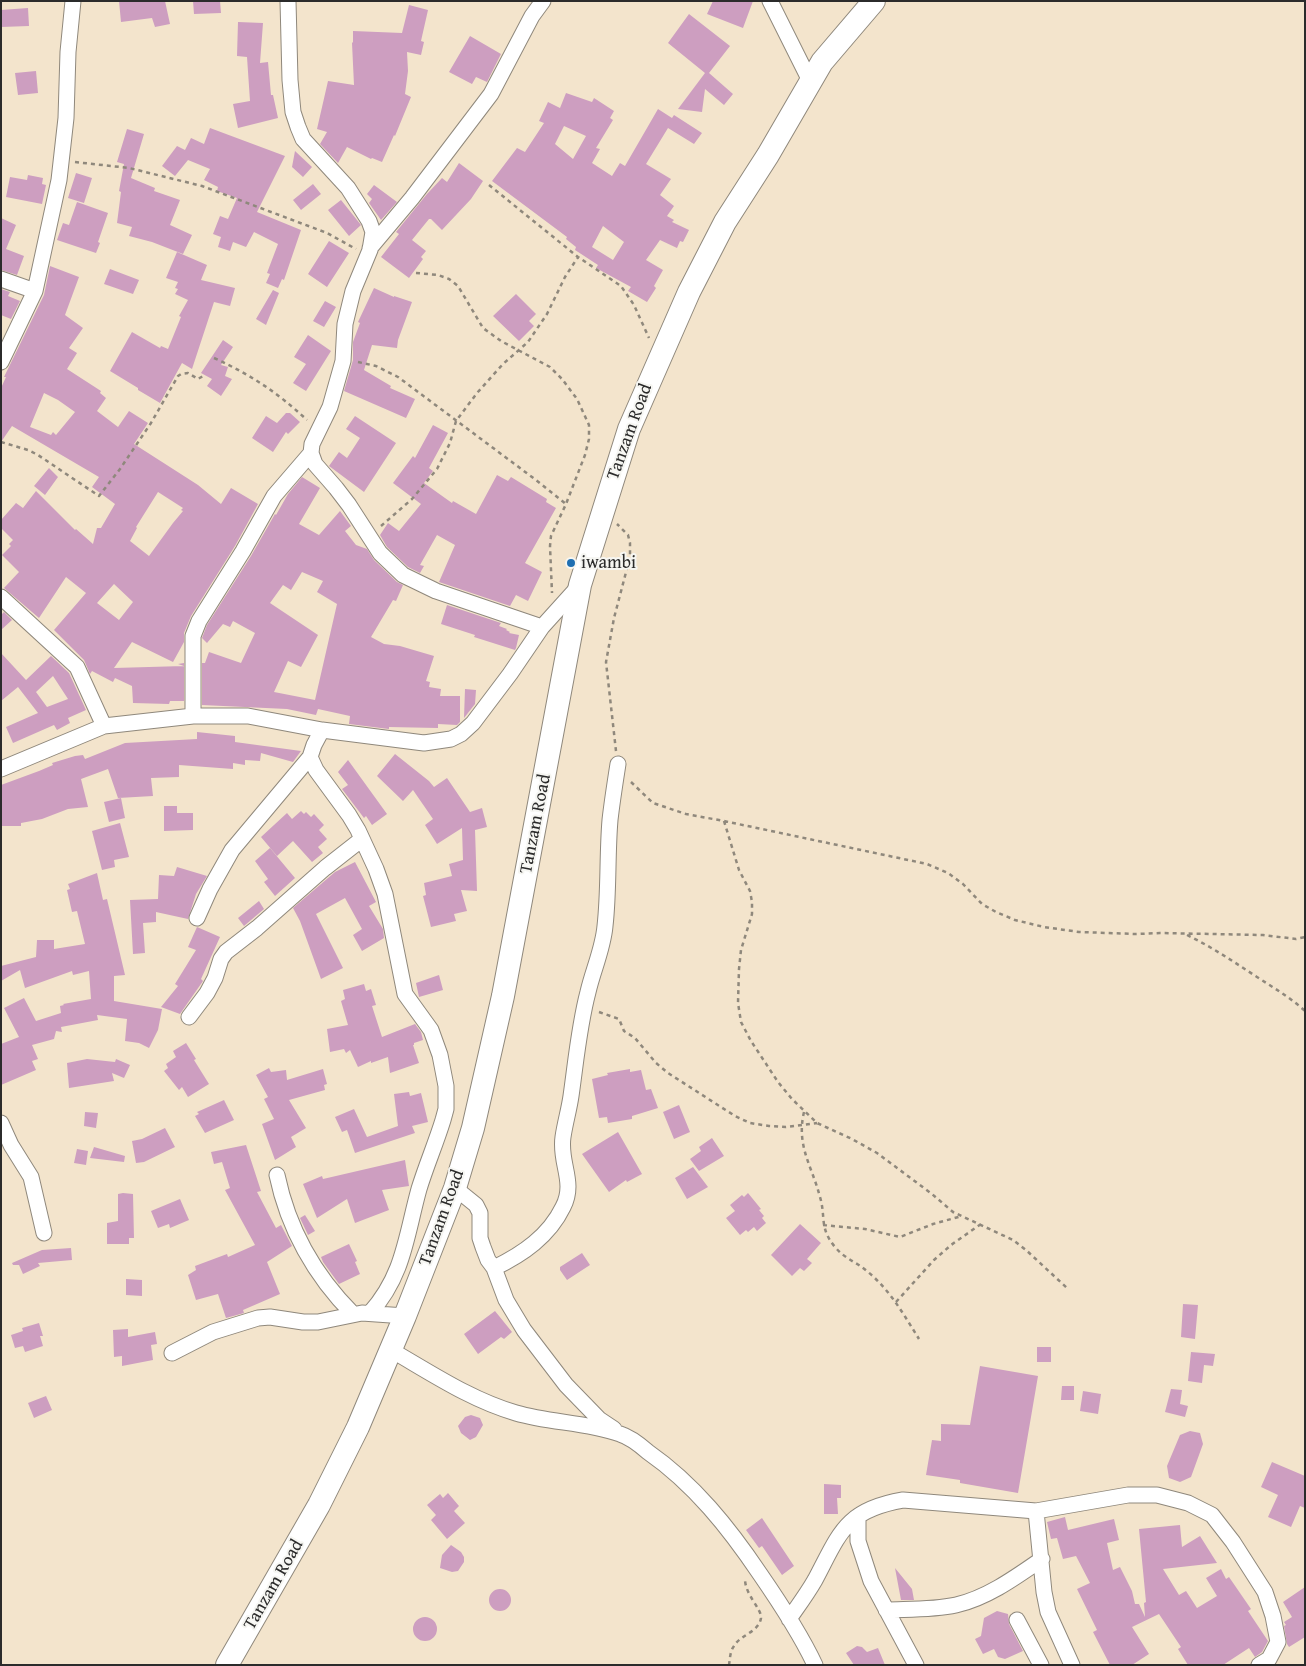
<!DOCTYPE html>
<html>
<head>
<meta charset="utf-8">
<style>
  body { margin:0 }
  #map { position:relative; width:1306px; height:1666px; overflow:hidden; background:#f3e4cc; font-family:"Gentium Book Plus",serif }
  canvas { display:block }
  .frame { position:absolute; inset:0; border:2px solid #2b2b2b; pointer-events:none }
</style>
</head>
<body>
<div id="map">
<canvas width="1306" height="1666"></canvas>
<div class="frame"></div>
</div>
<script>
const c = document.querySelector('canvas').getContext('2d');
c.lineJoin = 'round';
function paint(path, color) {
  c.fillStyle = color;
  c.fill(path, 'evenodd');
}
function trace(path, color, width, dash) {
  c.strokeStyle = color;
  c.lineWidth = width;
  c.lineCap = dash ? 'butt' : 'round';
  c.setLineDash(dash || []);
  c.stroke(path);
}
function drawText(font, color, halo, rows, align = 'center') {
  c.font = font + ' "Gentium Book Plus",serif';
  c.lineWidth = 4;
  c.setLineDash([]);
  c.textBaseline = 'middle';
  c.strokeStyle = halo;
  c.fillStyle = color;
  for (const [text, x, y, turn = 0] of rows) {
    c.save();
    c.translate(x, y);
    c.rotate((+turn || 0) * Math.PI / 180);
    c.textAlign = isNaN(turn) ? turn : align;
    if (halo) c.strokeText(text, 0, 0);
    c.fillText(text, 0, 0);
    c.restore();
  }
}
paint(new Path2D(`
  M119,1h46l5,23 -15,3 -3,-9 -31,4z
  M193,1h27l1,12 -27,1z
  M713,1h40l-10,27 -36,-14z
  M409,5l19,5 -7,31 3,1 -3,13 -14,-3 1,19 -3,23 6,3 -16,39 -1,-1 -12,27 -10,-4 -1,1 -24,-12 -9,16 -18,-19 7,-12 -10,-3 11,-48 26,4 -2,-42 1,-1v-11l49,2z
  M28,8l1,18 -28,1v-17z
  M689,14l41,32 -21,27 24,21 -9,11 -19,-16 -3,23 -24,-3 27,-36 -37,-30z
  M238,22l25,1 -3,40 8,-1 3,33h2l5,23 -40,10 -5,-24 17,-3 -3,-44 -10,-1z
  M470,36l31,18 -14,28 -11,-5 -4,7 -23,-12z
  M36,71l2,22 -20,2 -3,-22z
  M566,93l26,9 2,-4 20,13 -4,7 3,2 -17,28 4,1 -8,14 20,13 8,-13 5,3 33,-57 14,9 2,-3 28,18 -8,11 -26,-16 -22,36 25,15 -11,16 14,11 -7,10 7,4 -2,2 17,8 -6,12 -3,-1 -3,7 -17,-8 -14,20 17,10 -9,16 2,2 -9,14 -19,-11 3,-4 -35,-19 2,-3 -23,-15 1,-3 -10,-8 1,-2 -75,-56 25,-33 8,4 19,-29 -5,-2 9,-19 12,6zM564,126l22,10 -13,23 -18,-15zM603,226l21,16 -11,18 -21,-13z
  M210,128l75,28 -28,56 44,18 -17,50 -2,-1 -4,9 -12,-5 4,-9 -3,-1 11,-29 -24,-12 -8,15 -13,-5 -3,9 -12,-4 3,-10 -8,-3 7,-18 8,3 9,-21 -20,-7 1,-4 -14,-7 6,-11 -22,-9 -13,16 -13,-10 15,-20 8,4 6,-12 13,6z
  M127,129l17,5 -13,44 24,10 -1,3 26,9 -10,25 22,10 -9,19 -31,-12 -23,-6 3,-9 -15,-4 4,-31 -2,-1 5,-27 -7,-2z
  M295,151l17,16 -9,10 -11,-10z
  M459,163l24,18 -12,18 -29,31 -11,-11h-2l-17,21 14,11 -5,6 2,2 -14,19 -28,-21 18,-23 -3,-2 31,-38 15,-16 5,4z
  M76,173l16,5 -8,25 -16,-5z
  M28,175l15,3 -1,6 4,1 -4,19 -36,-7 4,-20 17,3z
  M313,184l8,10 -20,16 -8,-10z
  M374,185l23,17 -16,18 -12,-17 3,-4 -5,-5z
  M341,200l20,25 -12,11 -21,-26z
  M77,202l31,11 -10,29 2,1 -4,10 -39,-13 6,-17 6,2z
  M1,218l15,7 -10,24 18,7 -7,19 -16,-5z
  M329,241l20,12 -22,34 -19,-13z
  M177,252l30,13 -6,15 34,8 -5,18 -16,-4 -22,67 -10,-6 -22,40 -22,-13v-2l-28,-17 22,-39 28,16 1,-2 7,3 13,-32 -2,-1 9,-16 -13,-6 3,-5 -3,-1 3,-6 -12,-4z
  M50,266l29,11 -14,38 18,13 -14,20 8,5 -10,16 34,22 -1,2 6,5 -9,13 21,16 11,-16 19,12 -14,21 64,41 23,19 10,-16 27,16 -23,42 -44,70 -7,17v9l-11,20 -41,-20 -18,26 70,-2 -6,-2 6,-1v38h-14l-1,3 -36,-1 -1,-17 -17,-8 -2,4 -21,-11 -2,3 -6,-14 -30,-30 32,-37 -20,-16 -27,41 -35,-30 15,-16 -17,-17 9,-9 -2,-2 4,-4 -12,-12v-8l15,-17 7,5 13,-17 39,39 1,-1 17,15 4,-16h4l14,-24 -23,-17 7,-10 -87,-51 -11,16v-54l5,-11h-2l40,-82zM44,393l14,7 17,12 -19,23 -3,-3 -2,3 -21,-8zM158,492l25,16 -2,2 2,1 -10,12 -24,33 -19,-15 7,-13 -1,-1zM114,584l19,18 -14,18 -22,-17z
  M110,269l29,11 -6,14 -29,-10z
  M374,288l20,9v-1l18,6 -14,38 -1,8 -25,-3 -8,25 27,16 -1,2 25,11 -9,19 -62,-27 9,-31v-18l7,-19 -2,-1z
  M1,289l9,3 -2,4 12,5 -9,18 -10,-4z
  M273,290l6,3 -13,32 -10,-6z
  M516,294l20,20 -7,7 5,5 -15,15 -26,-25z
  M325,301l11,6 -12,20 -11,-6z
  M308,335l23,16 -25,40 -13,-8 13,-19 -12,-7z
  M223,340l10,7 -12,18 7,2 -3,9 7,3 -11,17 -14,-10 5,-7 -11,-6z
  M286,413h4l10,9 -12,12 -2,-2 -13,20 -21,-14 14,-22 11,7z
  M355,416l41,27 -32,49 -35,-26 10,-14 8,6 13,-20 -14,-9z
  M433,425l15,8 -19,35 4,3 -9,12 28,20 1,-2 23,13 21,-39 11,6 3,-4 36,22 -1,3 10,6 -31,55 17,9 -14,29 -12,-6 -6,11 -71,-24 16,-37 -18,-10 -17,30 4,1 -4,7 -12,-6 -21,-20 -7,-12 8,-12 11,8 22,-27 -28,-21 20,-27 2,2z
  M49,468l9,9 -13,18 -11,-9z
  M302,477l18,11 -21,36 20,11 21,-24 11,15 -6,5 11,14 11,4 7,11 23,22 6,3 -7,16 -3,-1 -22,37 13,7 16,2 34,10 -8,25 4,1 -1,5 12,2 -1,7h20v26l-3,3 -19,-1v4l-49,-1v2l-40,-5 1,-8 -32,-7 -2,6 -29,-6 -85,-4v-42h3l4,-11 32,11 14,-30 -22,-12 -3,6 -7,-3 -16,19 -5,-5 5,-13 44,-69 24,-42 1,1 12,-21zM302,572l21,9 -6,11 20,12 -22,96 -41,-8 14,-31 13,6 17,-32 -48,-32 13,-18 8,5z
  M447,605l54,18 -2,3 8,3 -1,1 4,2 -1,1 10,2 -3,13 -1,2 -41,-13 1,-2 -34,-11z
  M4,612l8,8 -11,10v-15z
  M1,653l25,27 25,-24 18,17 17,37 -18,8 2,5 -13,7 -3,-5 -41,18 -7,-16 32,-14 -20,-26 -17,14zM53,676l15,23 -21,8 -11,-15z
  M465,689l11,1 -1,14 -11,14z
  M197,732l38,4v6l66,9 -8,11 -32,-9 -1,8 -15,-1v5l-12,-2v6l-54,-4v12l-28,1 2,18 -35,2 -10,-29 -27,10 7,28 -20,2 -26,10 -21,4v3h-20v-41l38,-14 14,-6 -1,-2 23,-7 8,-1 2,4 40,-16 72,-4z
  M395,754l34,27 5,6 13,-9 23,34 12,-4 5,19 -12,3 2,61 -16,-1 6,21 -13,3 2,7 -25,6 -8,-31 3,-1 -2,-12 28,-7 -3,-12 14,-4 -1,-32 -25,16 -12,-19 8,-6 -20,-29 -10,11 -26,-25z
  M348,760l39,54 -15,11 -6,-9 -2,2 -22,-29 6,-4 -10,-13z
  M121,798l4,20 -16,4 -5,-20z
  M164,806h13v7h16v17l-29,1z
  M301,811l3,3 2,-2 5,5 3,-3 10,11 -5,5 8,9 -9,8 5,6 -11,9 -19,-21 -16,15 -16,-19 26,-24 5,6z
  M120,823l9,34 -15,3 1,7 -13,3 -10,-39z
  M270,848l25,30 -20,18 -11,-14 4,-3 -13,-18z
  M355,862l21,40 -7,4 14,23 1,9 -22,13 -9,-16 9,-6 -17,-31 -29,16 27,54 -22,11 -21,-58 -7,-13 42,-36z
  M177,867l30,9 -11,18 -8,25 -32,-7v10l-13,1 2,30 -12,1 -3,-54 28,-1 1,-24 15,1z
  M97,873l6,27 4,-1 18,76 -11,1v25l48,8 -4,21 -9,18 -10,-5 -14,-2 2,-22 -30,-4 1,5 -37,7 1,5 -6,-1 -2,8 -22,6 6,14 -6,2 4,9 -35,15v-41l18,-7 -15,-29 20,-10 12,23 25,-8 -1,-7 4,-1 -1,-1 28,-5 -2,-28 -16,4 -1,-4 -47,17 -5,-18 -19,11v-15l35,-9 1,-17h17v9l31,-5 -8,-33 -5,1 -5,-22 3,-1 -2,-5z
  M259,901l5,8 -20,17 -6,-8z
  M197,927l23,10 -19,42 2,2 -23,33 -19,-7 17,-21 -3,-2 21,-34 -8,-3z
  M439,975l4,15 -24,7 -3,-14z
  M364,984l2,7 5,-2 5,16 -4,1 10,31 33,-13 6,8 2,8 -9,3v2h-1l6,18 -29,10 -2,-16 -17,6v-2l-13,6 -8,-17 -4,3 -2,-4 -14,3 -3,-23 21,-4 -7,-24 4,-2 -2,-9z
  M186,1043l10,16 -2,1 15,24 -21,13 -6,-10 -3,3 -15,-19 4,-3 -2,-4 10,-7 -3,-6z
  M87,1059l28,3 1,-3 14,6 -6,13 -12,-5 2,8 -45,7 -2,-25z
  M269,1068l2,4 15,-2 1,10 36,-11 4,15 -3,1 1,5 -36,10 17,28 -15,9 5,10 -21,13 -13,-36 12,-5 -10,-20 4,-2 -12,-22z
  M630,1069v3l11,-2 5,20 5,-1 7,19 -26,8v3l-24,4 -1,-6 -8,1 -7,-39 16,-4 -1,-2z
  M409,1092l1,4 11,-3 7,29 -16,4 3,7 -60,20 -8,-23 -5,2 -7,-15 19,-8 13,28 31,-11 -4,-32z
  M224,1100l10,20 -29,13 -10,-17 4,-2 -2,-2z
  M679,1105l11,27 -16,7 -11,-27z
  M85,1112l13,1 -2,15 -12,-2z
  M165,1128l10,19 -31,15 -8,1 -4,-22 10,-2z
  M618,1132l24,42 -15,8 -1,-2 -17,12 -27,-38z
  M712,1138l12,18 -25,15 -9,-12 11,-8 -2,-4z
  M246,1145l15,46 -4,1 19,36 5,-3 11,21 -25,16 13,32 -37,16 1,3 -18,5 -8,-24 -22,6 -8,-25 8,-5 -1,-4 32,-12 1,3 27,-12 -30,-55 5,-2 -8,-26 -8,2 -3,-12z
  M94,1147l31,9 -1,6 -34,-4z
  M77,1149l11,2 -2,14 -12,-2z
  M405,1160l4,26 -27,4 7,20 -34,13 -8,-24 -30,19 -14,-34 19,-8 1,3z
  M693,1167l15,20 -21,12 -12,-21z
  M123,1193l10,1 1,44h-5v6h-22v-21l11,-2v-27z
  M748,1193l13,16 -2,1 5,6 -2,2 4,5 -9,8 -3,-4 -6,5 -2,-2 -6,5 -14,-17 9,-7 -5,-6 12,-10 2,2z
  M180,1199l9,21 -19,8 -1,-4 -11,4 -7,-17z
  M305,1215l10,16 -7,4 -8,-17z
  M800,1224l21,19 -14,16 5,4 -8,8 -4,-3 -8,8 -21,-21z
  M349,1244l8,17 -2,1 5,12 -21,10 -16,-22 -2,-5z
  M71,1248l1,12 -34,3 2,3 -17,8 -4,-9h-6l-1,-2 30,-13z
  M582,1253l8,12 -23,15 -7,-10v-3z
  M126,1279l16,1v16l-16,-1z
  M1183,1304l15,1 -3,34 -14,-2z
  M495,1311l17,21 -8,7 -3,-2 -23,17 -14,-20z
  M39,1323l4,13h-3l3,10 -18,6 -2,-6 -8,2 -4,-13 12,-4 -1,-3z
  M128,1329v8l27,-5 2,12 -6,1 2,15 -31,6v-10l-8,1 -1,-27z
  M1037,1347h14v15h-14z
  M1191,1352l24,2 -2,12 -9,-1 -2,18 -14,-2z
  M980,1366l58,10 -20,117 -58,-10v-3l-34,-5 6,-35 9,1v-17l29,1z
  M1062,1386h12v14h-13z
  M1171,1389l11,1 -2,14 8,2 -3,11 -20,-5z
  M1083,1391l18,3 -3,20 -18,-3z
  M46,1396l6,14 -18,8 -6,-15z
  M471,1415l9,3 3,7 -7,12 -6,3 -9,-7 -3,-7 7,-9z
  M1190,1431l10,2 3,11 -12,33 -11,5 -11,-4 -2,-12 13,-31z
  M1272,1462l33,14v32l-5,-2 -9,21 -23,-10 10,-22 -17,-8z
  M824,1484l17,1v13h-4l1,16h-14z
  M448,1493l11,13 -5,5 11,12 -18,16 -16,-19 5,-5 -9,-10 13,-11 3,4z
  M1065,1517l3,13 46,-11 5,21 -12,3 6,27 7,-3 12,24 3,13h4l6,13 -1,-14 2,-1 -7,-73 41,-4 2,22 18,-11 17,27 -54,6 16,26 7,-4 11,17 20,-12 -11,-18 15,-9 5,10 3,-2 22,32 -3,2 20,30 -6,11 -7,5 -6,-9 -26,17h-35l-10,-16 3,-2 -22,-33 -27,13 17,27 -17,11h-22l-17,-33 4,-2 -20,-41 13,-6 -14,-27 -13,3 -6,-21 -6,1 -4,-17z
  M762,1518l32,48 -12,9 -20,-29 -3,2 -13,-18z
  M451,1545l10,7 3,5v5l-6,9 -6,1 -12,-4 2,-13z
  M895,1568l17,21 2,11h-13z
  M1305,1587v50l-16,10 -2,-3 -3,-18 2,-1 -2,-3 8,-5 -9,-15z
  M489 1600a11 11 0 1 1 22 0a11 11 0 1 1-22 0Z
  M997,1611l11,3 1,10 14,27 -18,8 -7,-2 -4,-8 -11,5 -8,-15 6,-3 3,-18z
  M413 1629a12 12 0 1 1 24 0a12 12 0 1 1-24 0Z
  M857,1646l5,1 5,5 11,-4 7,17h-31l-8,-12z`), '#cd9ec0');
const minor = new Path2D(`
  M288,1l2,79 3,32 5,15 5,12 45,49 21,33 4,11 -3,18 -17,41 -8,33 -2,37 -13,46 -18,37 -1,9 4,11 21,24 13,17 31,48 23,22 33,16 106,36
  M770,1l40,80
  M370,248l42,-50 79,-104 41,-78 11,-15
  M1,279l34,12
  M1,362l34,-71 24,-111 7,-62 2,-66 5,-51
  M1,597l76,70 27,59
  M193,716v-80l6,-15 44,-70 31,-55 37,-43
  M322,730l-8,15 -4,12 6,13 33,45 9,15 18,39 9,25 20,100 26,36 9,25 6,31v23l-3,11c-7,23 -17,46 -24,69 -13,47 -15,86 -49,124
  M1,769l103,-43 89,-10h55l74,14 102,13 27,-4 10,-5 12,-11 37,-49 32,-47 37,-41
  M197,918l13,-29 22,-39 78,-93
  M189,1017l18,-24 8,-15 6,-19 5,-7 31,-24 68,-60 37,-29
  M1,1123l10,22 20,32 13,56
  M277,1175c11,53 38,101 76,139
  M455,1188l21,17 4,8v25l3,9 5,13 6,8 12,32 18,30 42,55 33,34 15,10
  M494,1268c29,-14 55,-32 69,-61 13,-25 -4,-44 0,-70 2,-14 6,-27 8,-41 5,-35 8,-70 17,-104 5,-22 15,-43 17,-66 4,-35 2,-70 5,-106 2,-18 5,-37 8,-56
  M391,1350c40,23 80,50 125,63 34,10 70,9 104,21 10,3 20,11 28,18 46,32 81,76 112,122 20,29 40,59 55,91
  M172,1353l41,-21 45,-14 12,-1 33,5h15l44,-9 43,3
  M1036,1511l8,81 4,20 24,53
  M858,1516v25l13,40 45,84
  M886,1610c23,-1 47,0 70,-5 31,-7 60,-28 86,-46
  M789,1619c9,-13 18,-25 26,-39 25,-47 30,-70 88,-80l133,11 92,-16h29l31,8 24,12 21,27 32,50 8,24 5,26 -9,17 -10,6
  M1017,1620l24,45`);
const highway = new Path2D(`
  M227,1665l92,-160 39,-78 47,-111 50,-128 18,-60 30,-132 77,-411 49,-156 60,-137 36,-70 43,-67 54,-93 52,-61`);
trace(minor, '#8f887c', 17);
trace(highway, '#8f887c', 24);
trace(new Path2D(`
  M75,162l54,6 73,18 125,47 29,16
  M489,185l89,72 43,29 13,19 15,33
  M416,273l22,2 11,4 9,7 25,42 18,13 49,26 12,12 15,20 12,26v14l-4,16 -19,49 -15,32 -1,10 2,47
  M214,358c37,17 63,34 93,62
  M358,362l18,4 22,11 138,103 30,24
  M1,442l27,8 10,5 61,41 21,-27 31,-46 27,-47 3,-2 7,-1 10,6 5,-3
  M381,526l31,-27 25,-30 13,-26 6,-22 21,-28 26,-29 25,-22 19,-28 18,-37 13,-20
  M616,751l-10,-89 8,-44 16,-61v-14l-2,-8 -11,-11
  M631,782l22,21 33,11 38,7 203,43 21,9 15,11 19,20 14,8 19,8 29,7 35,5 57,2 24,-1 103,2 33,4 9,-2
  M724,821l15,49 11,21 2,11v12l-11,36 -2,19 -1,34 3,19 10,19 27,41 14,17 25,24 35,16 25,14 55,41 21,18 60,28 13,10 41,38
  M1187,935c25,12 47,27 70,42 17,11 34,21 48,34
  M599,1012l20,7 5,12 11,7 21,25 12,10 67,43 15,7 19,3 17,1 31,-4
  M804,1112c-8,34 8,54 16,85 6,20 -1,31 15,50 11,13 22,15 33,25 22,18 36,43 51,67
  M823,1225l42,4 35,8 33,-13 29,-8
  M896,1302l38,-42 17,-15 30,-21
  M729,1665c1,-6 1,-14 5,-19 6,-11 25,-14 27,-28 1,-9 -16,-23 -16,-39`), '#8f887c', 2.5, [4, 4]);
trace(minor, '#fff', 15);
trace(highway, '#fff', 22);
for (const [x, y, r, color] of [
  [571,563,5,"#1f6fb2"]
]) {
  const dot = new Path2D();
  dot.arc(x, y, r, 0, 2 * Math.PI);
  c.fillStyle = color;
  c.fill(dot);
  trace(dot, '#f6f6f2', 2);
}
drawText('18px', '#2b2b2b', '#f6f6f2', [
  ["Tanzam Road",630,432,-70],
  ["Tanzam Road",536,824,-79],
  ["Tanzam Road",442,1218,-70],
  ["Tanzam Road",274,1585,-60]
]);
drawText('18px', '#2b2b2b', '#f6f6f2', [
  ["iwambi",581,563]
], 'left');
</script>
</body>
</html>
